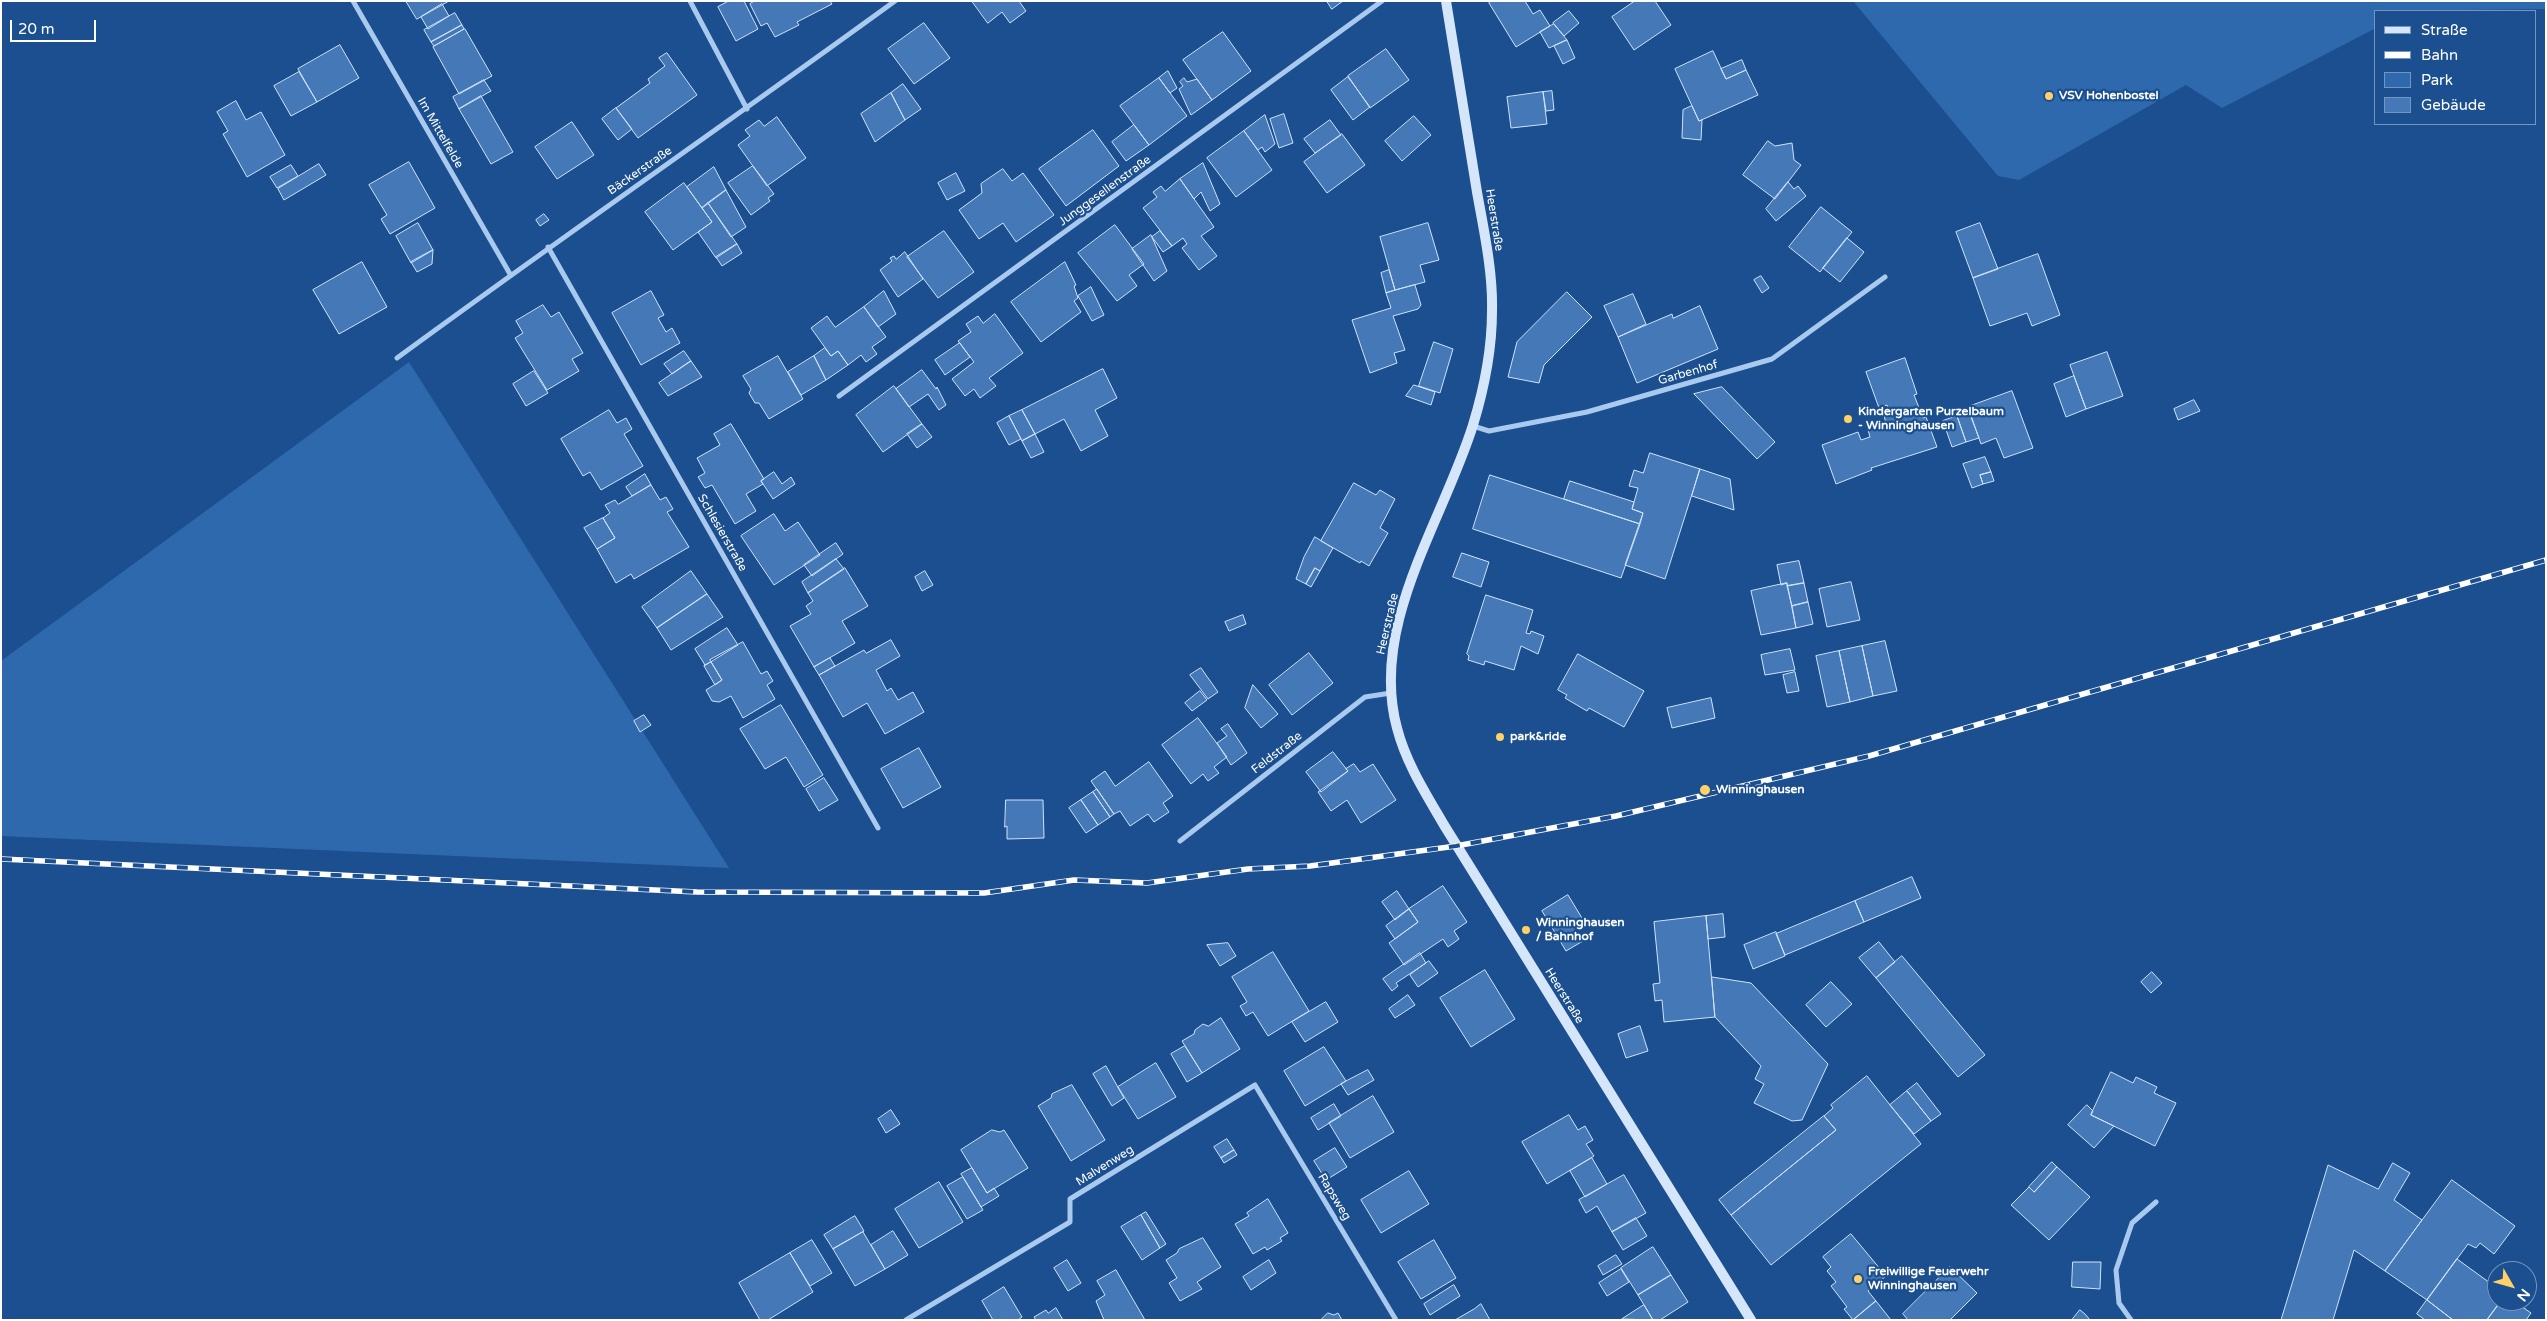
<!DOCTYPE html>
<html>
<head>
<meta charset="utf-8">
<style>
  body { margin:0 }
  #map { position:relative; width:2547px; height:1321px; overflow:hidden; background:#1b4f8f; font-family:"Varela Round",sans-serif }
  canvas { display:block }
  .frame { position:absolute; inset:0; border:2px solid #fff; pointer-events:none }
  .legend { position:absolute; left:2374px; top:10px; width:162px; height:115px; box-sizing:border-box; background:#1b4f8f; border:1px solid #7695bc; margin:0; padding:6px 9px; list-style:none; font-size:15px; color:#fff }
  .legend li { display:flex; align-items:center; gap:10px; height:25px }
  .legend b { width:25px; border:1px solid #7695bc }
  .north { position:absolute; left:2487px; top:1261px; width:50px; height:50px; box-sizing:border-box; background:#1b4f8f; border:1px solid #7695bc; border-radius:50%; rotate:128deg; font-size:14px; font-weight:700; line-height:20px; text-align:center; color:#fff }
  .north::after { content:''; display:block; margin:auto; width:18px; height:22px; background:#ffd166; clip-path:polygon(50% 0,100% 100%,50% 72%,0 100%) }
  .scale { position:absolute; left:10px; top:20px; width:86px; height:22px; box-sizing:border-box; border:2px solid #fff; border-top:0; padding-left:6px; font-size:15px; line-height:18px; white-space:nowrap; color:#fff; -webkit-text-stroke:4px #1b4f8f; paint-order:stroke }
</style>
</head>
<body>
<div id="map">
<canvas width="2547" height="1321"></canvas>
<div class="frame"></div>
<ul class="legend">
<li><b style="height:6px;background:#d6e6fa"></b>Straße</li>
<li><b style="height:6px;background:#fff"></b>Bahn</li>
<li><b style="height:14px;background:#2e69ad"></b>Park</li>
<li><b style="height:14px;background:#4478b7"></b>Gebäude</li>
</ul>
<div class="north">N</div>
<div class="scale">20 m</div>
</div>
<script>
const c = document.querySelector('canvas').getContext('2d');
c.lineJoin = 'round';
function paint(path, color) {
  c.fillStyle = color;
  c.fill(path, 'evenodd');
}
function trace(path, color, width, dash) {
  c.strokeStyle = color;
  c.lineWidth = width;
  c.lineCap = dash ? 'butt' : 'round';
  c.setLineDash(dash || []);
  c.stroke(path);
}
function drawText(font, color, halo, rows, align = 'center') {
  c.font = font + ' "Varela Round",sans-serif';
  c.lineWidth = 4.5;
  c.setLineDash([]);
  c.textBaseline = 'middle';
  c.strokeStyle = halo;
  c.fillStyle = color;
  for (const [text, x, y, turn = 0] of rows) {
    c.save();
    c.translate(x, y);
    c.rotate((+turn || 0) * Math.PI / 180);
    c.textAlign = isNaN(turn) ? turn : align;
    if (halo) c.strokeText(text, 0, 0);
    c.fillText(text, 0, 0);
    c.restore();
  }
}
paint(new Path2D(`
  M1853,1h693v8l-170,2v17l-154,80 -36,-23 -167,95 -21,-4z
  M409,362l320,506 -728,-32v-175z`), '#2e69ad');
const building = new Path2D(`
  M406,1h43l-32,18z
  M729,1h15l14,28 -22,12 -18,-34z
  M755,1h75l2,3 -35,18 2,3 -24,12 -8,-14 -6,3 -11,-22z
  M972,1h47l7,10 -16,12 -8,-11 -14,11z
  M1327,1h16l-11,8z
  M1492,1h33l8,13 7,-4 10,16 -34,21 -27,-44z
  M1635,1h20l16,24 -37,25 -22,-33z
  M442,4l7,12 -21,13 -7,-12z
  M1569,11l10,12 -15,13 -11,-13z
  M455,13l7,12 -31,17 -7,-12z
  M924,23l26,35 -36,26 -26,-35z
  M1554,24l13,16 -18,8 -9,-16z
  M462,25l2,4 -30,17 -3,-4z
  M465,29l27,47 -33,18 -26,-47z
  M1223,32l28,39 -39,29 -29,-40z
  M1567,40l8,18 -12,6 -9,-18z
  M340,45l19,33 -42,24 -19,-33z
  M1386,49l23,31 -39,28 -22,-32z
  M1713,51l13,28 20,-9 12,25 -59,26 -24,-52z
  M667,53l30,42 -59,43 -22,-30 34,-25 -2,-4 17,-13 -6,-8z
  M1742,60l4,10 -20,9 -5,-10z
  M1168,71l9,17 -7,5 -11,-15z
  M299,72l18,30 -26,14 -17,-30z
  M1348,77l22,30 -17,13 -22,-30z
  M1159,78l28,38 -38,29 -29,-39z
  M1184,78l3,4 10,-3 15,21 -21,15 -12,-26 4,-3 -3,-4z
  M484,80l7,11 -32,18 -6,-12z
  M903,84l18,25 -16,11 -14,-27z
  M1552,91l2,19 -8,1 -3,-19z
  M1543,92l4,32 -36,4 -4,-31z
  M891,93l14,27 -30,22 -14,-28z
  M481,96l32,56 -22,12 -32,-55z
  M236,101l10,19 15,-8 24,43 -38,22 -24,-43 5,-3 -11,-19z
  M1692,106l7,15 3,-1 -1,20 -19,-2 1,-28z
  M616,108l16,21 -14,11 -16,-21z
  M1284,114l9,29 -14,5 -9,-29z
  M1265,115l10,29 -10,8 -3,-5 -4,3 -14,-19z
  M1414,116l17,19 -29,26 -17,-20z
  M777,117l29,41 -39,28 -29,-41 12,-9 -5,-6 14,-10 5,6z
  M1330,120l11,15 -26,18 -11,-14z
  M572,122l22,33 -37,24 -22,-32z
  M1134,125l15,20 -23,16 -14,-19z
  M1093,130l26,36 -53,40 -27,-37z
  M1244,131l28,39 -36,27 -29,-39z
  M1342,134l23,31 -38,28 -23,-31z
  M1768,141l7,5 17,-3 2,17 7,5 -26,34 -32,-24z
  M409,162l26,46 -45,26 -9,-15 6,-4 -18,-30z
  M1203,163l17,41 -10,7 -9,-19 -7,7 -14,-20z
  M319,164l7,11 -42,25 -6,-11z
  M291,165l7,11 -21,12 -7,-11z
  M753,166l21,28 -6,4 2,3 -19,14 -23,-32z
  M714,167l12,23 -24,18 -15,-21z
  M1003,169l9,12 11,-8 31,42 -38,27 -13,-19 -24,16 -20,-29 23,-17 -1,-9z
  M956,173l9,18 -18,9 -9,-17z
  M1180,179l34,48 -13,9 16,20 -18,14 -17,-22 5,-4 -4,-6 -11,8 -29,-38 14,-11 -4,-5 8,-6 4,5z
  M1788,182l6,7 4,-3 8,10 -30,25 -10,-12z
  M684,183l28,39 -39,28 -28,-38z
  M726,190l20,37 -15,10 -23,-34z
  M708,203l29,41 -21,14 -18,-26 14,-10 -10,-14z
  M1821,207l31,25 -32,40 -31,-25z
  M544,214l5,6 -9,6 -4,-6z
  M418,223l15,27 -22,13 -15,-27z
  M1428,223l11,37 -19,5 5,17 -30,8 -15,-53z
  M1980,223l18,46 -25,9 -17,-46z
  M1115,225l29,39 -15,11 8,11 -20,15 -39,-48z
  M944,231l30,41 -36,26 -31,-41z
  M1160,231l12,15 -9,6 -11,-15z
  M1151,235l16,36 -13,10 -22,-32z
  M1847,238l17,14 -24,30 -17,-14z
  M737,244l5,9 -20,13 -6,-9z
  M433,250l-1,14 -15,8 -6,-10z
  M905,252l18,27 -25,18 -18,-27 12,-9 -2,-3 4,-2 2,3z
  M2038,254l22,61 -28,11 -5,-13 -37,13 -17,-48z
  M362,262l25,45 -48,27 -26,-44z
  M1065,262l11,23 -2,1 4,12 -4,3 7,11 -40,30 -30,-40z
  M1389,270l6,20 -9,3 -5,-20z
  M1761,276l8,12 -7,5 -8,-13z
  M1415,285l6,20 -3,4 -25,7 12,34 -11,3 3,10 -27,10 -18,-53 39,-12 -5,-15z
  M1091,287l13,28 -12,6 -14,-25z
  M651,291l13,24 -6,3 8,14 6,-4 8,15 -39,22 -29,-52z
  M884,291l12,23 -18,13 -14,-20z
  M1567,292l25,25 -48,48 -5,18 -31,-6 9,-35z
  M1633,294l13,30 -28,13 -14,-31z
  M543,305l8,12 8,-5 24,41 -11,6 7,12 -32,19 -32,-52 8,-5 -7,-12z
  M1700,306l18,43 -81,34 -19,-46 54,-23 1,4z
  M864,307l22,30 -14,10 5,7 -11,8 -5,-7 -13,10 -10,-14 -7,5 -20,-28 16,-12 8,11z
  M995,314l28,39 -34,25 7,8 -16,12 -6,-9 -9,7 -13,-17 22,-17 -16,-21 13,-9 -5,-8 12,-8 5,7z
  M1434,342l19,7 -13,44 -21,-7z
  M960,343l10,14 -25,18 -10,-15z
  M825,348l6,8 7,-5 10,14 -22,15 -12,-24z
  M684,351l7,10 -19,13 -8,-10z
  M2107,352l16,44 -37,13 -16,-44z
  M778,356l25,43 -34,20 -10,-16h-4l-6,-10 2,-4 -8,-13z
  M814,356l12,24 -25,15 -13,-23z
  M1905,358l12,36 -3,1 9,23 3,-1 11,30 -66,21 1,2 -36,14 -14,-39 36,-13 3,8 9,-3 -2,-7 18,-7 -2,-7 6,-2 -3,-9 -8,3 -13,-36z
  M691,361l11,16 -34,19 -9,-13z
  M1103,369l14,29 -22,12 13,26 -27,15 -17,-32 -29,15 -13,-24z
  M922,370l14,19 1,-2 9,18 -7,5 -11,-16 -19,13 -13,-18z
  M534,371l14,22 -22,13 -13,-22z
  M2074,376l12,33 -20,8 -12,-33z
  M1414,385l21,7 -4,13 -25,-9z
  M894,386l28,38 -39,28 -27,-37z
  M1722,387l53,55 -18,17 -63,-65z
  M2012,391l21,57 -29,10 -8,-20 -15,6 -13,-37z
  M2194,400l6,11 -22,9 -4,-11z
  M609,410l8,13 9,-5 6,11 -8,5 19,32 -42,24 -11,-18 -7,4 -22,-37z
  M1022,410l13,24 -13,7 -13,-25z
  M1969,412l10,26 -13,4 -9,-26z
  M1009,416l12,23 -12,6 -12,-22z
  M1957,416l9,26 -14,5 -9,-26z
  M731,424l33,55 -3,2 2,3 -17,10 10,17 -21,13 -23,-39 -7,3 -7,-11 7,-4 -8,-15 23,-13 -6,-11z
  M922,424l10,13 -15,11 -10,-14z
  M1035,434l9,18 -13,6 -9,-17z
  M1650,453l50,16 -35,110 -40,-14 18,-52 -11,-4 6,-21 -9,-2 5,-16 9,3z
  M1985,457l6,15 -11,3 3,9 -11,4 -9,-24z
  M1700,469l30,10 4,31 -42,-14z
  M774,472l8,12 9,-7 4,7 -22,15 -12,-18z
  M1991,472l3,9 -11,3 -3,-9z
  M645,474l6,11 -19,11 -6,-9z
  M1490,475l150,49 -19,54 -148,-49z
  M1570,481l64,21 -2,7 11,4 -3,11 -76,-25z
  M1354,483l22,12 4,-5 15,9 -15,29 8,5 -19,33 -8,-5 -1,2 -39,-22z
  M651,485l9,15 6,-3 7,12 -6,3 22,35 -55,32 -3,-5 -15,9 -19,-34 18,-11 -12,-20 7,-5 -5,-8 10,-5 3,4z
  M774,514l11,17 13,-9 22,33 -46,30 -33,-49z
  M603,518l12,20 -18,11 -13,-21z
  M1315,537l18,11 -13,23 -5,-3 -9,16 -10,-5 8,-22z
  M836,543l7,11 -31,22 -8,-11z
  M1462,553l27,9 -8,25 -28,-10z
  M836,559l8,10 -36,24 -6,-11z
  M1799,561l5,22 -17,3v-3l-6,2 -4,-20z
  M845,568l23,38 -26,15 13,22 -41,24 -24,-41 21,-12 -5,-8 7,-5 -5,-8z
  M1315,568l5,3 -9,16 -5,-3z
  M691,571l16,23 -50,34 -15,-21z
  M925,571l8,14 -11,6 -7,-14z
  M1851,582l9,38 -33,7 -8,-38z
  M1787,583l9,45 -35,7 -10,-44z
  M1804,583l4,19 -16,4 -5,-20z
  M707,594l16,23 -52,33 -14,-22z
  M1486,595l47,15 -7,23 4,1 1,-3 13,5 -6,18 -17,-8 -7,24 -29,-9 -1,4 -16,-5 1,-4 -2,-2z
  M1808,602l5,22 -17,4 -4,-22z
  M1243,615l3,9 -17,7 -4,-9z
  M727,628l11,17 -34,21 1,-1 -10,-16z
  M891,640l9,16 -24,14 11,21 4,-3 7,12 15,-8 11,20 -39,22 -18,-31 -24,14 -24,-42 45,-25 2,3z
  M1885,641l12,50 -24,5 -11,-50z
  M743,642l18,32 6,-3 6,10 -6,4 8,14 -32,19 -12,-22 -12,6 -7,-1 -6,-11 16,-10 -12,-20z
  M1862,646l11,50 -23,6 -11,-51z
  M1790,649l5,21 -30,5 -4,-20z
  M1839,651l11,51 -23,5 -11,-51z
  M1309,653l24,30 -41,32 -23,-30z
  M1578,654l66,37 -20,36 -35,-19 -2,3 -22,-13 2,-3 -9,-5z
  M830,658l5,8 -16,9 -5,-8z
  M711,662l11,18 -7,5 -11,-19z
  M1201,668l17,24 -10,7 -18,-24z
  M1795,672l4,19 -12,2 -4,-18z
  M1253,685l25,29 -17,14 -16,-20z
  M1200,691l7,9 -15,11 -7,-8z
  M1711,698l4,20 -43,10 -5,-20z
  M781,705l42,70 -19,12 -18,-30 -21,12 -25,-40z
  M644,715l7,10 -11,7 -6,-11z
  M1198,718l29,39 -13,10 5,6 -11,8 -5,-7 -12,10 -29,-39z
  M1228,724l19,29 -16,12 -14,-22 10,-7 -6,-7z
  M919,748l22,39 -38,21 -22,-39z
  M1333,752l15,19 -27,21 -15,-20z
  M1149,762l24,34 -10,7 6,9 -15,10 -6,-8 -18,12 -10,-15 -6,3 -23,-33 14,-10 10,15z
  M1354,764l6,8 13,-8 23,36 -35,23 -14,-23 -16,11 -13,-19 30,-21 -2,-2z
  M824,778l14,22 -19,11 -13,-22z
  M1097,789l17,25 -4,3 -17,-25z
  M1093,792l17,25 -12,8 -17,-25z
  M1006,800h37l1,38 -37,1v-13l-2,1z
  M1081,800l17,25 -12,8 -17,-25z
  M1912,877l9,21 -57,24 -9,-21z
  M1443,886l24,36 -13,9 5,8 -11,8 -5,-8 -39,26 -15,-22 29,-21 -9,-13z
  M1397,891l12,18 -14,11 -13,-18z
  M1568,895l17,28 -9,6 7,12 -17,10 -24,-40z
  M1855,901l9,21 -79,33 -9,-21z
  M1409,909l9,13 -23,17 -9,-13z
  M1723,914l2,23 -17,2 -2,-23z
  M1706,916l9,101 -51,5 -2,-22 -7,1 -2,-17 7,-1 -6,-61z
  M1776,932l9,24 -32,13 -9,-24z
  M1879,942l16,20 -19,16 -17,-20z
  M1228,943l8,13 -16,10 -13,-21z
  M1273,952l36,59 -41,25 -15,-24 -7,4 -6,-10 7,-4 -15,-25z
  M1420,953l6,10 -30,20 2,3 -6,5 -9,-12z
  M1902,956l83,99 -27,22 -82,-99z
  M1429,961l9,12 -20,14 -8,-12z
  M1485,970l30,49 -44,28 -31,-49z
  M2152,972l10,11 -11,10 -10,-11z
  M1712,977l39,6 77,81 -26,56 -10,1 -38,-18 10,-19 -9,-5 6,-13 -46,-49z
  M1831,982l21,22 -26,23 -20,-22z
  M1408,995l7,10 -20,13 -6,-9z
  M1326,1002l12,20 -33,20 -13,-20z
  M1221,1018l19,31 -38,24 -20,-32 12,-7 1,-4 8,-6 5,2z
  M1640,1026l8,25 -22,7 -8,-24z
  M1185,1046l17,27 -15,9 -16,-28z
  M1324,1047l22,34 -41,25 -21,-35z
  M1156,1063l20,34 -38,22 -20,-32z
  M1106,1066l18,32 -12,8 -19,-32z
  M1368,1070l6,10 -26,15 -7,-11z
  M2111,1072l22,11 3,-6 21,10 -3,6 22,10 -21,43 -64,-31z
  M1867,1076l54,68 -150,121 -40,-50 105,-85 -12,-14 9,-8 -2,-3z
  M1917,1083l24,31 -10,7 -24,-30z
  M1072,1085l33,55 -34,21 -33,-55 13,-8 1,-4z
  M1907,1091l24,30 -17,13 -24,-29z
  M1373,1096l21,36 -44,26 -21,-35z
  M1334,1104l7,12 -23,14 -7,-12z
  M2087,1105l6,6 -2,4 23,11 -20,22 -26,-23z
  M891,1110l9,14 -14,9 -8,-14z
  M1569,1115l9,15 7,-4 8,14 -7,4 8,12 -47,28 -25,-42z
  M1824,1116l12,14 -105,85 -12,-15z
  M992,1130l8,2 4,-2 24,38 -41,25 -26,-43z
  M1227,1139l7,11 -13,8 -7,-11z
  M1335,1148l12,19 -21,13 -12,-19z
  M1234,1150l3,5 -13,8 -3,-5z
  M1592,1158l15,26 -22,13 -15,-26z
  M2052,1162l5,5 -23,25 -5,-5z
  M2393,1163l17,10 -16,27 28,20 -37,51 -31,-21 -21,70h-52l47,-155 50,24z
  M2057,1167l33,30 -41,43 -38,-35 18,-18 5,5z
  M972,1168l15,25 7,-5 5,8 -18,11 -20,-33z
  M1409,1171l20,33 -48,29 -20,-33z
  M1624,1175l22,38 -34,19 -15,-26 -11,7 -7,-13z
  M963,1177l20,33 -16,9 -20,-33z
  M2452,1180l63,46 -21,28 -14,-11 -4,5 -8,-4 -41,56 -42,-29z
  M939,1182l24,40 -44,26 -24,-39z
  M1268,1199l20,34 -8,5 2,3 -15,9 -2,-3 -12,7 -18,-30 14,-8 -2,-3z
  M1146,1212l20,32 -6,4 -19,-33z
  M1141,1215l19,33 -18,12 -21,-33z
  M855,1216l9,15 -31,18 -9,-14z
  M1636,1218l11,18 -24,14 -11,-18z
  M893,1231l15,24 -23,14 -14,-24z
  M863,1232l22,37 -30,17 -22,-37z
  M1851,1234l35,42 -18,15 8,10 -23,19 -9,-11 3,-2 -16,-21 5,-4 -9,-11 4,-4 -8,-10z
  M1203,1238l18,29 -24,15 5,7 -22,12 -11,-18 8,-5 -11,-18 11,-7 2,-4z
  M812,1240l20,33 -22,13 -20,-33z
  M1434,1240l22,38 -35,21 -23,-37z
  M1653,1247l18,28 -33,20 -17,-27z
  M790,1253l23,39 -45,28h-8l-21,-37z
  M1616,1255l6,9 -19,11 -5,-9z
  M2457,1259l40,29v13h4l-14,19h-34l-26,-20z
  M1067,1260l14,23 -13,8 -14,-23z
  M1269,1260l7,13 -25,17 -8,-13z
  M2073,1262h28l-1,27 -28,-2z
  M1950,1267l27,26 -27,27h-42l-5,-6z
  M1621,1269l8,13 -22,14 -8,-13z
  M1116,1270l8,14 21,36h-41l-8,-19 9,-6 -8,-14z
  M1671,1275l17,27 -28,18h-7l-15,-25z
  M1454,1285l6,11 -30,19 -6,-11z
  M1004,1287l18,30 -4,3h-25l-11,-19z
  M2427,1300l26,20h-28l-8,-6z
  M1876,1301l15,19h-38z
  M2501,1301h13l17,12 -5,7h-39z
  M1481,1304l9,16h-35l19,-11z
  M1644,1305l9,15 -31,-1z
  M1056,1308l7,12h-27l-2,-3 12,-7 2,3z
  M2080,1310l5,4 5,6h-18z
  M1328,1313l6,2 4,-2 4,7h-21z`);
paint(building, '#4478b7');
trace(building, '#cfe3fa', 1);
trace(new Path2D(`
  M353,1l157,273
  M690,1l57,108
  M548,247l330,581
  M397,358c165,-121 333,-237 498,-357
  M839,396l543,-395
  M1473,426l16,5 98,-19 185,-53 113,-82
  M1180,841l185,-144 26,-4
  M906,1320l164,-98v-23l185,-114 141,235
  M2131,1320l-12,-17 -3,-33 16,-47 24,-21`), '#a9c9ee', 5);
trace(new Path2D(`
  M1446,1c10,64 21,127 31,191 7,39 16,80 15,119 0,38 -8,78 -19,114 -30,96 -104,200 -76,303 9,35 29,66 47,97l307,495`), '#d6e6fa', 10);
const rail = new Path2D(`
  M1,859l696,33 287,1 90,-13 73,3 101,-14 62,-3 146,-20 160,-30 253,-60 677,-196`);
trace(rail, '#fff', 5.5);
trace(rail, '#1b4f8f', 4, [11]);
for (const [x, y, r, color] of [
  [2049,96,5,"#ffd166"],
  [1848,419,5,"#ffd166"],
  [1500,737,5,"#ffd166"],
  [1705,790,6,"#ffd166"],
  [1526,930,5,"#ffd166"],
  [1858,1279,5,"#ffd166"]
]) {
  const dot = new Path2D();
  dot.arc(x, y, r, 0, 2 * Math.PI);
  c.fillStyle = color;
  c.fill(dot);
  trace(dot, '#1b4f8f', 2);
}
drawText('bold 12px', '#fff', '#1b4f8f', [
  ["VSV Hohenbostel",2059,96],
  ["Kindergarten Purzelbaum",1858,412],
  ["- Winninghausen",1858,426],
  ["park&ride",1510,737],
  ["Winninghausen",1716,790],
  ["Winninghausen",1536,923],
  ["/ Bahnhof",1536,937],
  ["Freiwillige Feuerwehr",1868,1272],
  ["Winninghausen",1868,1286]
], 'left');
drawText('12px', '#fff', '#1b4f8f', [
  ["Im Mittelfelde",440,133,60],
  ["Bäckerstraße",640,171,-35],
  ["Junggesellenstraße",1105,191,-36],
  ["Heerstraße",1494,220,81],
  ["Garbenhof",1688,373,-16],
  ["Schlesierstraße",722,533,60],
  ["Heerstraße",1388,624,-77],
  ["Feldstraße",1277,753,-38],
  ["Heerstraße",1564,996,58],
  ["Malvenweg",1105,1166,-32],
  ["Rapsweg",1334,1197,59]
]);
</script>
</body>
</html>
